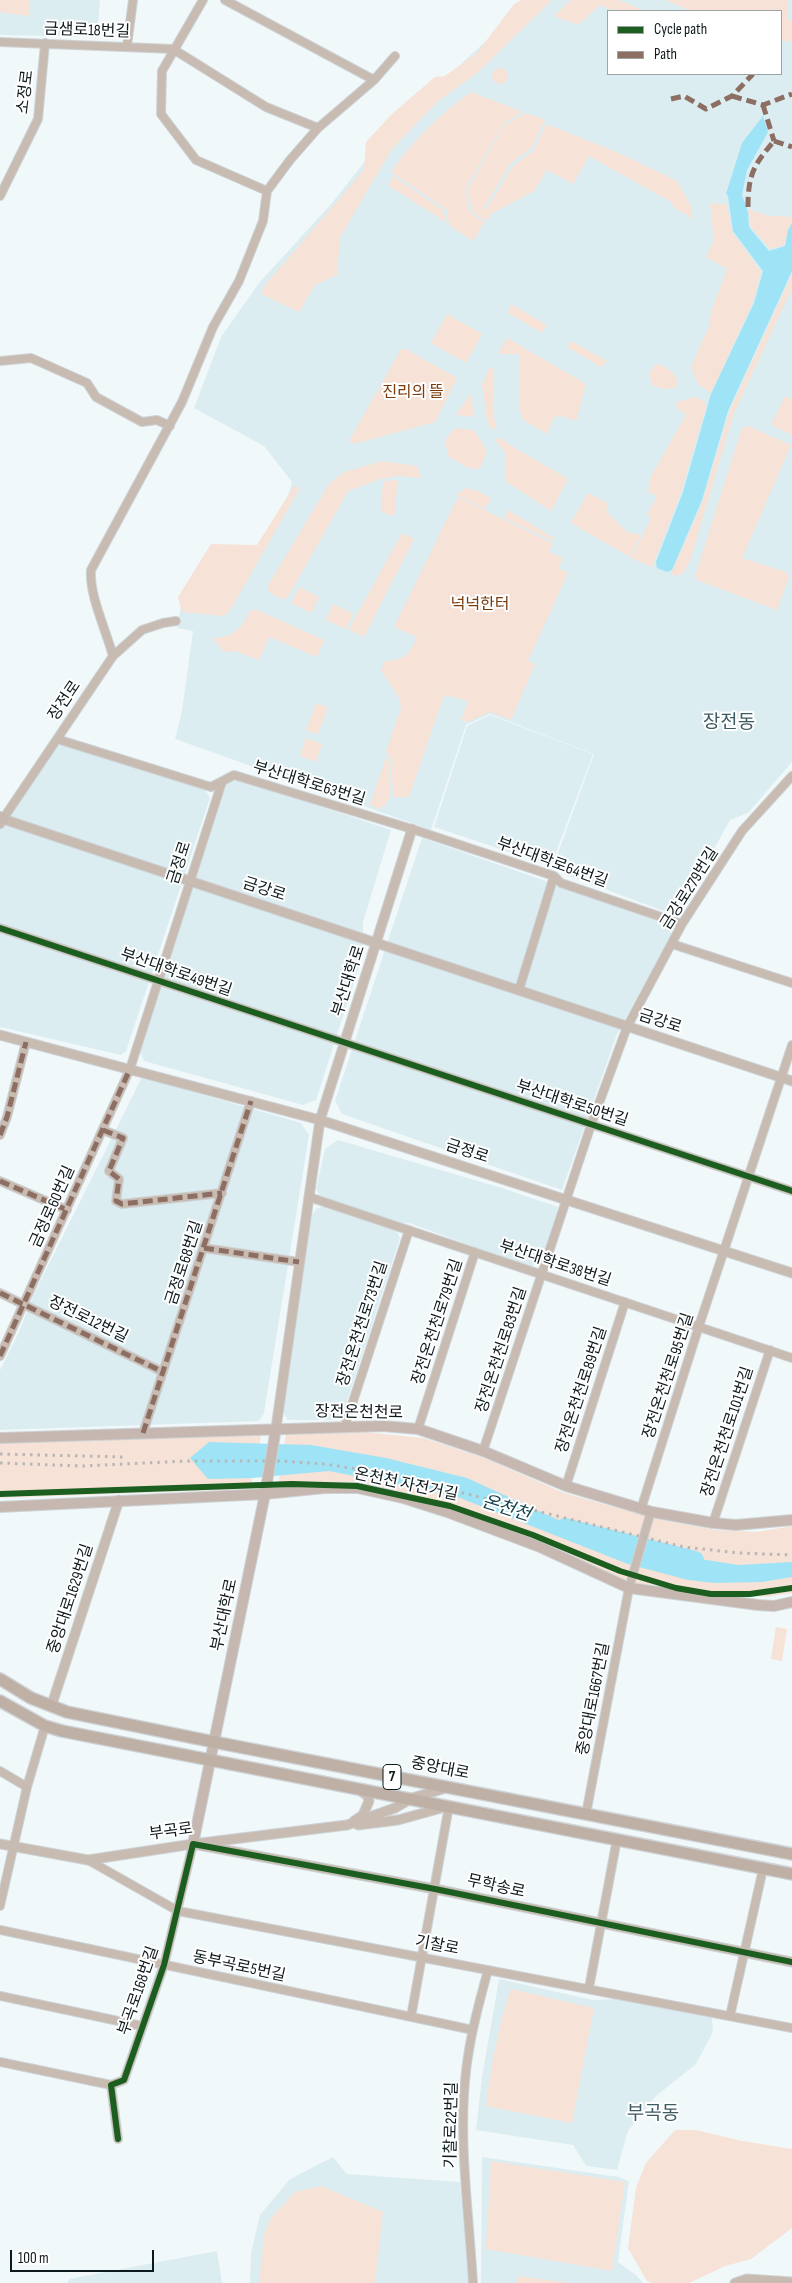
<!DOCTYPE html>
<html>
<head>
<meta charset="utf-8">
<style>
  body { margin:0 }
  #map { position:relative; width:792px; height:2283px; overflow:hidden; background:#f1f8fa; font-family:"Sofia Sans Condensed",sans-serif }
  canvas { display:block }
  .legend { position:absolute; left:607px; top:10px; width:175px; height:65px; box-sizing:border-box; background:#fff; border:1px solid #9ea3a4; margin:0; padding:6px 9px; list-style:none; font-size:15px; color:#0d191c }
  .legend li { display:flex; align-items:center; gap:10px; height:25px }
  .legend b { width:25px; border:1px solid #9ea3a4 }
  .scale { position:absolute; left:10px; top:2250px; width:144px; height:22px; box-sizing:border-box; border:2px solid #0d191c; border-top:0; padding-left:6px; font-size:15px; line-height:18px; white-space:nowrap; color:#0d191c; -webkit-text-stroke:4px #fff; paint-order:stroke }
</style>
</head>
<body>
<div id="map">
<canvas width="792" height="2283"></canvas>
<ul class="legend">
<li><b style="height:6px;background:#1b5e20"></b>Cycle path</li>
<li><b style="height:6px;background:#8d6e63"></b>Path</li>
</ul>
<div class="scale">100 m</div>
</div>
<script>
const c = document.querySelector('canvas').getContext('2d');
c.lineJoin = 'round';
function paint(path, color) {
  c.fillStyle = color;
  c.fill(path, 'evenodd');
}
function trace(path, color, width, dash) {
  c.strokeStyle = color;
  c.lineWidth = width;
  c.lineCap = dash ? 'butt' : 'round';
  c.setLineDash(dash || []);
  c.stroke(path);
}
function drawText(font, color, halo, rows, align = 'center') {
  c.font = font + ' "Sofia Sans Condensed","Noto Sans KR",sans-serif';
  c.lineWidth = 4;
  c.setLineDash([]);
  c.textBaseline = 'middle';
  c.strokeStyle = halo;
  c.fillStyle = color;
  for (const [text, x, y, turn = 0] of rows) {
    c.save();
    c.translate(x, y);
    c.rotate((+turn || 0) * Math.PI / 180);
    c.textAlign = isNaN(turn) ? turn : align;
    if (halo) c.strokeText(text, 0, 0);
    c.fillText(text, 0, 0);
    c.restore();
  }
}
paint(new Path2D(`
  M0,0h100l-3,37 -97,-2z
  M525,0h267v762l-44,51 -18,7 -53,96 -113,-42 -10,-10 40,-110 -104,-40 -24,11 -35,105 -256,-91 7,-28 11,-80 -16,-3 6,-34 74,-43 27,-42 8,-27 -28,-36 -70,-38 27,-71 38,-54 73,-80 57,-72 113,-105zM608,11h173v63h-173z
  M490,715l103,39 -42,112 -117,-39 33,-101z
  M59,743l146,47 5,8 -84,253 -5,4 -121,-28v-197z
  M236,778l155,52 -28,92v32l-47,146 -13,5 -159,-44 -4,-9 87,-269z
  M422,838l244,85 4,6 1,6 -54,99 -55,156 -220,-76 -7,-13z
  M142,1077l159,46 8,12 -45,278 -5,8 -259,9v-60l18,-36 15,-38z
  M338,1140l167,49 53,18 -16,54 -12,6 -121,-44h-7l-30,-9 -52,-18 -4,-7 9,-40z
  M324,1206l72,24 4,8 -56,173 -13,9h-43l-6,-9 24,-164 5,-31 5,-7z
  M499,1979l94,21 24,-1 95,19 1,14 -17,32 -40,32 -28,35 -11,39 -31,-4 -13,-21 -97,-15 6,-53z
  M333,2157l14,17 113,8 9,101h-219l1,-30 9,-38 30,-36z
  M482,2157l137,20 10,4 -11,81 18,13 7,8h-162z
  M217,2251l5,32h-155l2,-4z`), '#dcedf2');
paint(new Path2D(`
  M0,0h30l-1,16 -29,-4z
  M522,0h30l-75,73 -39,28 -46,48 -52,88 -3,38 -22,10 -16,27 -38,-18 4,-9 99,-115 2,-28 26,-28 43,-37 10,-1 32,-23 37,-49z
  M571,0h48l26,11h-31l-14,-6 -22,20 -24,-9z
  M666,0h121l1,20 4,1v21l-11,-2v-29h-91z
  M492 76a8 8 0 1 1 16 0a8 8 0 1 1-16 0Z
  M471,92l52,20 -19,11 -39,66 4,22 15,12 -11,18 -24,-16 -2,-15 -56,-38c21,-31 49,-58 80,-80z
  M526,113l19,7 -13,27 -22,17 -26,44 2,2 26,-43 22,-17 12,-26 73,29 58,28 14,25 2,13 -21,-13 1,-3 -84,-47 -16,28 -26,-14 -13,21 -43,23 -5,8 -14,-11 -5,-21 37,-65z
  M393,176l50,34 4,13 -59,-38z
  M714,203l13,2 5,27 29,40 -8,30 -42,91 -13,-9 -7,-17 18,-41 2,-14 16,-43 -21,-12 8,-17 -4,-35z
  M748,209l21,7h15l8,2 -8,27 -14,4 -20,-23z
  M792,274v14l-58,125 -44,148 -7,12 -6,3 -6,-2 31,-71 28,-93z
  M511,304l36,21 -5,8 -34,-20z
  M447,314l35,20 -16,29 -35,-20z
  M507,338l79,46 -10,37 -15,-5 -7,1 -7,17 -25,-15 -2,-10 -1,-55h-21z
  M571,341l36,20 -6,6 -34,-20z
  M401,349h5l51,29 -22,44 -81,22 -5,-3z
  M656,364c10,1 16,8 22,16l-2,8 -14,1 -10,-4 -3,-12z
  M494,367l-1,48 4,12 -6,3 -4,-9 -5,-37 7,-15z
  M471,393l3,24 -18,-2z
  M785,396l7,4v35l-21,-10z
  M696,397l11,7 -27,91 -28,72 -21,-9 20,-39 -4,-5 10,-17 -9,-6 3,-15 35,-61 -12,-10 5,-4z
  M748,426l43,19 -49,113 44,14 3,5 -12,33 -80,-30 -2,-4 47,-148z
  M455,428l19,2 13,21 -7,17c-10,4 -23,-7 -32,-12l-3,-16z
  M501,437l4,5 63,37 -17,32 -46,-30 1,-28 -11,-13z
  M383,461l34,5 4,12 -23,-2 -17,3 -33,12 -61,107 -6,1 -11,-6 -3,-6 62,-103 15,-12z
  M398,480l-4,37 -13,-6v-14l3,-16z
  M294,486l6,2 -71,124 -6,4 -41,-4 -4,-15 33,-53 46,1z
  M466,488l12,3 13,7 -6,11 -29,-14z
  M588,493l21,11 -3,7 21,21 14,3 -11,22 -59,-34z
  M458,497l94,46 -3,9 14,6 -5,10 10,5 -40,88 7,3 -24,56 -21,-8 -22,10 -7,-2 7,-19 -24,-6 -35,102h-16l-2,-37 -5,-8 15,-44 -1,-8 -19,-30 3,-8c21,-4 24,-5 33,-25l-23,-10z
  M508,510l46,28 -1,3 -49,-23z
  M402,533l12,6 -50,98 -15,-8z
  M299,587l20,10 -8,16 -20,-10z
  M333,604l20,10 -7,15 -20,-9z
  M251,610h6l67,30 -7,17 -48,-20 -10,23 -24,-9 -11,1 -12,-14c22,0 29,-10 39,-28z
  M316,703l12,4 -10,27 -12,-4z
  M306,738l16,6 -6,18 -16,-6z
  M386,757l4,5v38h-3l-2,6h-3l-1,3 -11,-4z
  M288,1431h66l69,7 61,20 80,35 93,26 58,11 42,2 35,-6v67l-25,4 -140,-15 -239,-91 -31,-8 -35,-1 -44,4 8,-52z
  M260,1432l1,4 -11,53 -250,9v-58l44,2z
  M776,1627l11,2 -5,32 -11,-2z
  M511,1989l83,19 -22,115 -86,-17c5,-40 12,-79 25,-117z
  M675,2130h21l46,11 50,8v79l-41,31 -26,7 -36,17h-37l-5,-2 -19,-33 8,-60 10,-25z
  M491,2161l134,21 -13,89 -126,-22z
  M321,2186l62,26 -8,71h-116l5,-48 6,-16 25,-27z
  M519,2276l52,7h-54z`), '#f6e2d6');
paint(new Path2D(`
  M763,116l5,16 -21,38 -5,25 6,17 1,15 20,24 16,-5 3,-16 4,-7v48l-64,140 -26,89 -30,70 -5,2 -10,-4 -1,-6 27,-70 28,-98 43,-91 9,-32 -30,-40 -5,-35 -2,-2 16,-51z
  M209,1442l102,3 75,13 81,20 146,67 125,20 54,-3v15l-30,5 -48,1 -26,-3 -60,-16 -173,-68 -126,-25 -77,7 -44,1 -18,-21z`), '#9ee4f6');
trace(new Path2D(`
  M565,1527l130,33`), '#9ee4f6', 18);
const minor = new Path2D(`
  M203,0l-41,71 -1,43 35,46 71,31 23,-31 28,-32
  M225,0l149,80
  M0,42l173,7 93,58 52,21 56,-48 21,-24
  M127,46l6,-46
  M0,196l38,-77 7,-76
  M0,361l31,-3 56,25 9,14 46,25 15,-2 13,6
  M113,656c-7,-26 -24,-61 -22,-86l91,-168 31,-75 26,-46 24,-60 4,-30
  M57,739l154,48 23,-12 178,54 142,47 7,7 121,41
  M3,819l110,-163 29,-26 21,-7 13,-2
  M0,928l792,263
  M672,944l120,39
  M519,990l35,-114
  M103,1130l20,8 -14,33 10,8 -3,22 6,3 100,-11
  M0,1135l7,-18 19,-75
  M0,1181l67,29
  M309,1197l483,161
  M204,1248l95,14
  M0,1293l163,79
  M0,1356l130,-287 92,-287
  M345,1426l64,-196
  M418,1429l57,-177
  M143,1433l108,-332
  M483,1451l108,-326 36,-98 55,-103 60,-93 50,-55
  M566,1486l59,-184
  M641,1509l58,-183 93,-281
  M713,1523l57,-173
  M0,1771l27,16
  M586,1814l43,-226 20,-70
  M88,1860l90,51 614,117
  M0,1906l27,-119 18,-61
  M0,1930l473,100
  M589,1988l28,-149
  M0,1996l142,30
  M730,2016l33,-147
  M411,2017l38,-211
  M0,2062l111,23
  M118,2139l-7,-54 13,-5 40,-115 29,-121
  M473,2283c-4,-70 -15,-142 -7,-212 4,-35 13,-68 22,-101`);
const tertiary = new Path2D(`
  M0,824l3,-5 789,262
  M0,1035l320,85 472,153
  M276,1428l44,-308 92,-291
  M51,1707l68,-207
  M354,1821l9,-6 6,-14 -2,-6 -8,-5
  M358,1825l40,-5 47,-13
  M0,1844l88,16 105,-16 154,-19 48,-17 17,-10 34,-10
  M193,1844l242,45 357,73
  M735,2283l12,-4 45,3`);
const secondary = new Path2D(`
  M0,817l3,2
  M0,1438l383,-12 35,3 65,22 83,35 86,26 61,11 23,2 56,-5
  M0,1507l265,-13 60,-6h33l45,10 44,14 93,35 89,41 129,17 16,1 18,-4
  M193,1844l72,-350 11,-66`);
const primary = new Path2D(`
  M0,1679l31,19 36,14 147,30 578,112
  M0,1701l45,25 17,5 730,143`);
trace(minor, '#cdd3d6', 10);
trace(tertiary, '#cdd3d6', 11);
trace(secondary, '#cdd3d6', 12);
trace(primary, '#cdd3d6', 14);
trace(minor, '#c8bbb2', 8);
trace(tertiary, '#c8bbb2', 9);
trace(secondary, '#c6b8b0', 10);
trace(primary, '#bfb0a6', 11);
trace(new Path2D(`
  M0,1454l125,3
  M0,1463l83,3 103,-5h95l44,3 56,9 303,74 55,6 53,2`), '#b8b7b5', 3, [2.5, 5]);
trace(new Path2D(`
  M732,96l31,9 29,-11
  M671,99l13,-3 22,13 26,-13 21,-22
  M763,105l11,36
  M774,141l18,6
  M748,207c0,-33 6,-42 26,-66
  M103,1130l20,8 -14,33 10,8 -3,22 6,3 100,-11
  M0,1135l7,-18 19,-75
  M0,1181l67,29
  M204,1248l95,14
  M0,1293l163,79
  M0,1356l130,-287
  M143,1433l108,-332`), '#8d6e63', 5, [10, 5]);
trace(new Path2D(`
  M0,928l792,263
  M0,1494l292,-10 65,2 93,20 83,29 87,36 56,17 35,6h39l42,-6
  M118,2139l-7,-54 13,-5 40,-115 29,-121 242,45 357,73`), '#1b5e20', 6);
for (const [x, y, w] of [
  [392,1777,18]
]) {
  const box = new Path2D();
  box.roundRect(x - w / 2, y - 12.5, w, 25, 4);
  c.fillStyle = '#fff';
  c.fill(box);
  trace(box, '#0d191c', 1);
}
drawText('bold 15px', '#0d191c', null, [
  ["7",392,1777]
]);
drawText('16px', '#0d191c', '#fff', [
  ["금샘로18번길",87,31,2],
  ["소정로",26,92,-83],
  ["장전로",65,701,-56],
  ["부산대학로63번길",309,784,17],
  ["금정로",180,863,-72],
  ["부산대학로64번길",552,863,20],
  ["금강로279번길",690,889,-58],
  ["금강로",264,890,18],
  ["부산대학로49번길",176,973,19],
  ["부산대학로",349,981,-72],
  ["금강로",660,1022,18],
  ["부산대학로50번길",572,1104,18],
  ["금정로",467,1152,18],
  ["금정로60번길",53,1207,-66],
  ["금정로68번길",185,1263,-72],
  ["부산대학로38번길",555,1264,18],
  ["장전로12번길",88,1320,26],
  ["장전온천천로79번길",438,1322,-72],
  ["장전온천천로73번길",363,1324,-72],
  ["장전온천천로83번길",502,1350,-72],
  ["장전온천천로95번길",669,1376,-72],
  ["장전온천천로89번길",582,1390,-72],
  ["장전온천천로",359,1413,1],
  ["장전온천천로101번길",728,1432,-72],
  ["온천천 자전거길",406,1485,12],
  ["중앙대로1629번길",71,1599,-72],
  ["부산대학로",225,1615,-78],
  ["중앙대로1667번길",594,1699,-79],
  ["중앙대로",440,1769,11],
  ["부곡로",171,1832,-8],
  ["무학송로",496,1887,12],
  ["기찰로",437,1946,11],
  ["동부곡로5번길",239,1967,12],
  ["부곡로168번길",139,1991,-71],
  ["기찰로22번길",452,2125,-89]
]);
drawText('16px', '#793c0e', '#fff', [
  ["진리의 뜰",413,393],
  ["넉넉한터",480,605]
]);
drawText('italic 18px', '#17434e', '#fff', [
  ["온천천",506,1509,17]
]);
drawText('19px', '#3d5b63', '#fff', [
  ["장전동",729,723],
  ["부곡동",653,2114]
]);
</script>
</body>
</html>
